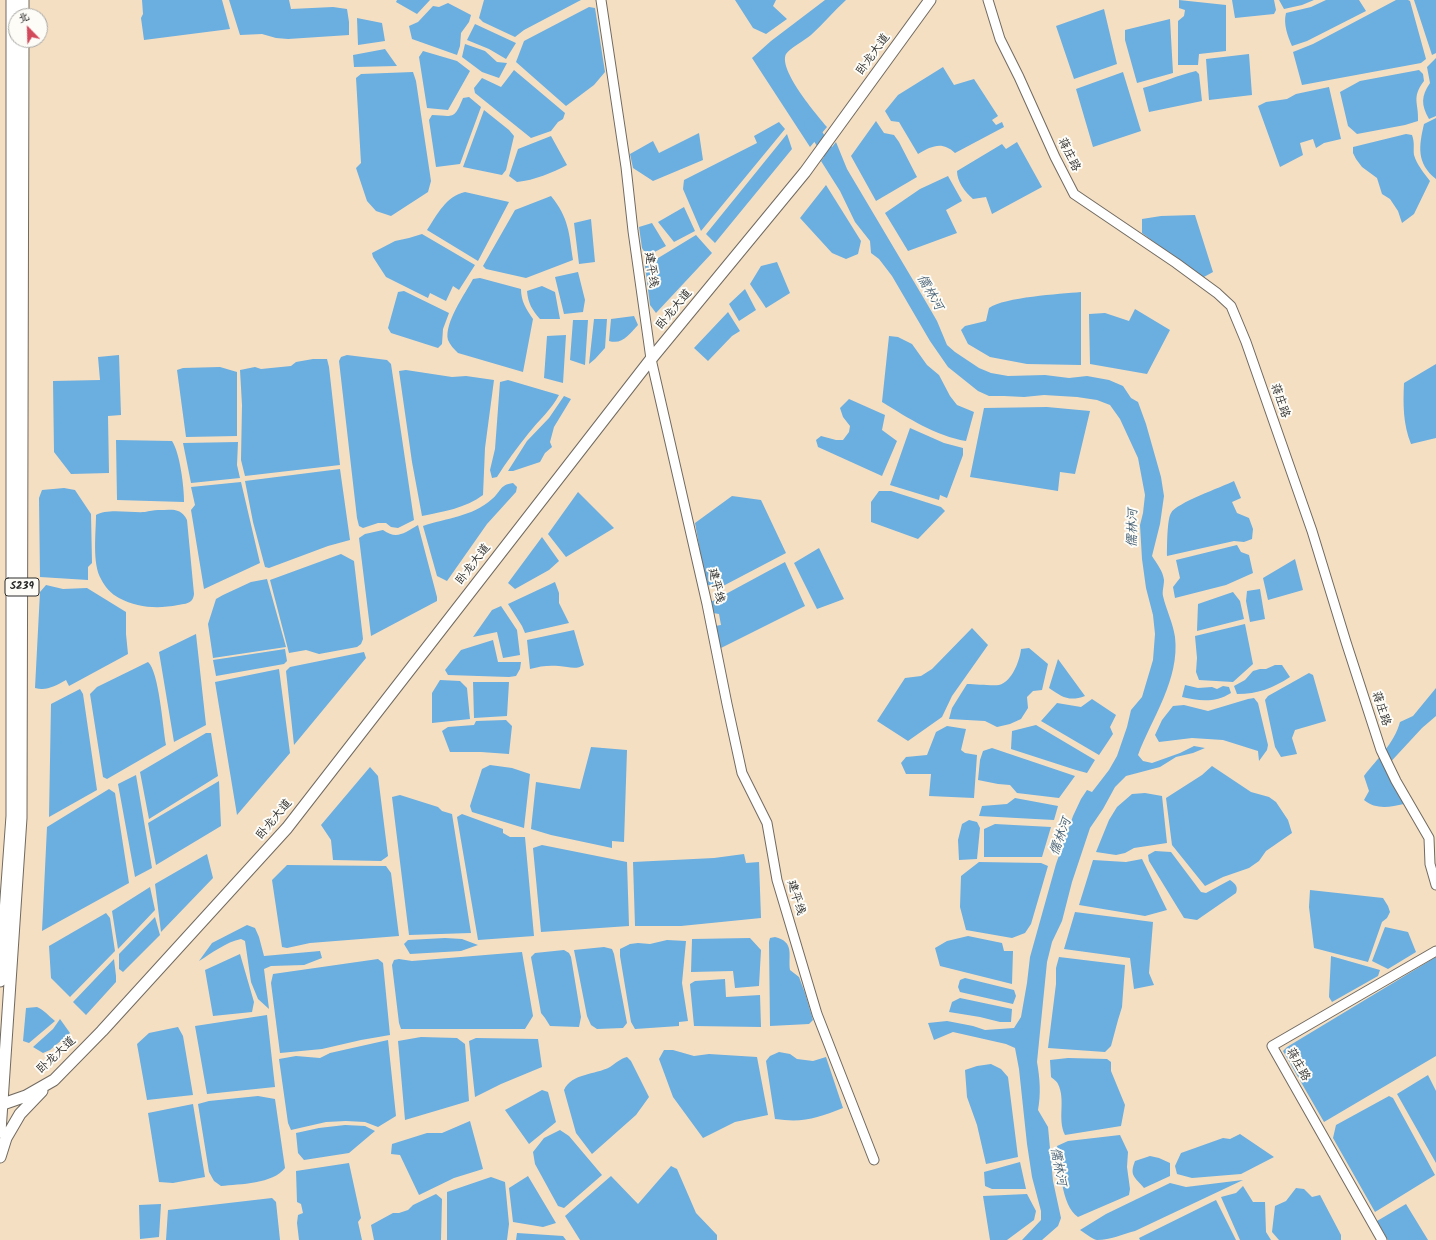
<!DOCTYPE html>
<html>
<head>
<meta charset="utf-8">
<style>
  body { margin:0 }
  #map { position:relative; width:1436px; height:1240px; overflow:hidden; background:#f4dfc3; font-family:Kalam,"LXGW WenKai TC",sans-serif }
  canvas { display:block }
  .north { position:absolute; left:8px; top:8px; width:40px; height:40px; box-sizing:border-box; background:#fdfcf7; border:1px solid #a9a8a5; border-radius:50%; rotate:337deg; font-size:11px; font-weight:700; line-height:16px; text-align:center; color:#2b2b2b }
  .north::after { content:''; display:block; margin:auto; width:14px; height:18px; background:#d1495b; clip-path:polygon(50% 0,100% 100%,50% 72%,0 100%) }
</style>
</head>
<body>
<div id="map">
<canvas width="1436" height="1240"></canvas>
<div class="north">北</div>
</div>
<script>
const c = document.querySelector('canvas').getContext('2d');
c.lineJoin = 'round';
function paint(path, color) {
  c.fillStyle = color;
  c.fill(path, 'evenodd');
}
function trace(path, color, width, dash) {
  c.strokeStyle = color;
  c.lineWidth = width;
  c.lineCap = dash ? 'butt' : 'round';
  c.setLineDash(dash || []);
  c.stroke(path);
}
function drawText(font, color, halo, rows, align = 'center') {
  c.font = font + ' Kalam,"LXGW WenKai TC",sans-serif';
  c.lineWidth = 4;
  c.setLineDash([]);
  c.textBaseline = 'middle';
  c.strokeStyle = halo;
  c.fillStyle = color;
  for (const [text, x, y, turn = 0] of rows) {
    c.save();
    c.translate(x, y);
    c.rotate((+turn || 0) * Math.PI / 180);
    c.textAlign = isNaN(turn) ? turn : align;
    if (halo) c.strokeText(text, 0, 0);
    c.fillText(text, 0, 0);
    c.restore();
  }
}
paint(new Path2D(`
  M142,0h80l8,29 -86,11 -3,-22 2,-4z
  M229,0h60l2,9 42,-2 14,2 2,13v13l-61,4 -12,-1 -14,-4 -22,1z
  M397,0h33l-13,14 -21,-12z
  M484,0h97l-57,30 -9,7 -32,-15 -4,-4z
  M735,0h41l-3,6 14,13 -21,15 -13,-6z
  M825,0h21c-12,11 -23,24 -35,35 -6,5 -21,13 -25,19 -8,16 31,61 41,73l-17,20 -58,-89 19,-17z
  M1179,0l47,5v46l-27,3 -1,11h-20v-44l6,-5 1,-6 -6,-2z
  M1232,0h42l2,10 -2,4 -39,4z
  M1279,0h35l-12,5 -18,4z
  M1326,0h33l7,11 -59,30 -15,5c-4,-9 -9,-22 -6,-33l25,-6z
  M1396,0h12l2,1 16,58 -5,4 -119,22 -9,-33 20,-8z
  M1414,0h22v53l-4,2z
  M448,3l23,12 -2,7 -8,11 -1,13 -3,9 -45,-16 -3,-13 9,-4 15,-16 6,1z
  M589,7l6,1 10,64 -11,13 -28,21 -50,-44 8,-21z
  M1104,9l13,55 -43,15 -18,-53z
  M357,18l25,5 3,18 -27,4z
  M1170,19l3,54 -36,10 -12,-43v-10z
  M475,24l41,19 -10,16 -17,-10 -22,-9z
  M465,44l20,7 12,11 10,1 -8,15 -17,-6 -20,-15z
  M385,49l12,17 -43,1 -1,-12z
  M423,51l34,10 13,10 -22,39 -21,-2 -8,-51z
  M1249,54l3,41 -43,5 -3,-41z
  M1436,58v58l-7,3c-8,-14 -8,-23 1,-36l-3,-16z
  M943,67l11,18 20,-6 24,37 -6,4 4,5 6,-3 2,5 -49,26c-13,-12 -23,-7 -37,1l-19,-32 -8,-1 -6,-10 13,-16z
  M514,70l51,43 -2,6 -5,3 -7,9 -20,7 -56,-45 -1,-5 8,-10 19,9z
  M1419,70l4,4 1,7c-13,17 -5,22 -6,40l-13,4 -48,9 -9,-8 -8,-34 20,-11z
  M1196,71l3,3 3,27 -53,11 -6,-24c18,-5 35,-13 53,-17z
  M413,72l3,9 15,100 -3,11 -37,24 -15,-5 -9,-10 -11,-33 5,-5 -5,-85 5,-4z
  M1123,72l18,59 -48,16 -17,-58z
  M1329,87l12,52 -17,4 -8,5 -3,-9 -13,4 3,12 -23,12 -22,-61 8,-4 21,-3 9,-5z
  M469,97l12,10 -21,57 -24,3 -7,-47 3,-5c22,1 22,5 31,-17z
  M484,110l25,20 5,6 -8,34 -4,5 -39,-8z
  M1436,118v61c-20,-16 -17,-33 -12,-55z
  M876,121l8,12 10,2 5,7 18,35 -41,24 -25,-45z
  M779,122l6,7 -84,102 -18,-42 1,-9 73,-37 -3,-7z
  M699,133l4,27 -50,21 -20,-13 -3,-14 23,-13 6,12z
  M787,134l5,15 -77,94 -9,-9z
  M1406,134l6,1c3,8 1,14 2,20 3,10 10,18 16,26l-16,33 -12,9 -4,-12 -8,-12 -8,-5 -5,-16 -15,-11 -6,-8 -3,-6v-6z
  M551,136l16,29c-15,8 -32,15 -50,17l-8,-6 9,-27z
  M836,142l11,27 79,133 11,19 10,24 8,7 24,16 12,5 17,3 37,-1 24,3 18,-2 22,4 14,6 8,12 7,4 8,22 15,53 3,19 -4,28 -8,32c5,8 11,15 12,24 0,6 -2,11 -1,16 3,13 10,27 12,41 5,42 -23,81 -37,118l5,6 9,2 28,-10 14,-7 11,2 -12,5 -17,4 -16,10 -34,9 -11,11 -12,22 -13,19 -18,54 -10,39 -10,21 -5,20 -10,100c3,17 4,32 1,48l10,17 5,54 8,37 -3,8 -16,14h-20l19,-20v-9l-9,-34 -5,-33 -8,-75 -4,-21 -9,-4 -53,-12 -19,8 -6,-17 19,-2 26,5 12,4 29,-2 7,-11 6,-34 3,-26 26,-93 17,-48 8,-17 6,-9 5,2 17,-22 8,-14 10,-29 4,-17 11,-13 11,-37 2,-26 -2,-19 -7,-27 -4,-29 -2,-34 3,-12 2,-18 -7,-37 -18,-39 -10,-14 -13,-5 -20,-3 -33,-2 -20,2 -20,-1h-15l-11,-5 -30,-24 -18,-26 -38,-65 -13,-17 -8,-6 -1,-12 -15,-19 -15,-31 -19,-30z
  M1017,142l25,45 -50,27 -6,-17 -13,2c-8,-7 -16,-17 -16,-28l45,-27 4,5z
  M948,176l14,25 -16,9 11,23 -49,18 -23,-38 35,-24z
  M826,185l35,56 -3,13 -12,5 -14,-6 -32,-35z
  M465,192l44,10 -31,59 -51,-31c10,-15 19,-34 38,-38z
  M551,196c18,22 18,37 22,64l-47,18 -40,-9 -3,-3 32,-56z
  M684,207l11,24 -21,11 -16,-20z
  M1195,215l18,57 -11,6 -60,-45v-14l19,-3z
  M591,219l4,43 -16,2 -5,-41z
  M652,223l14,23 -19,10 -5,-8 -3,-21z
  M422,234l53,31 -16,25 -6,-4 -7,15 -16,-8 -2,5 -42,-21 -13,-20 -1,-4 23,-12 14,-3z
  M696,235l16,18 -56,60 -6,-8 -5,-39z
  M777,262l13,31 -24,15 -16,-24 11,-18z
  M578,272l7,28 -2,12 -19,2 -9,-37z
  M480,278l41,11c0,12 5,20 12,30l-10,53 -65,-19c-4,-4 -8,-8 -10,-13 -4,-17 17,-46 25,-61z
  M542,286l13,6 5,27h-20c-8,-9 -12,-16 -13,-28z
  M745,289l11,21 -17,11 -10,-17z
  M404,291l45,22 -6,16 -1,15 -4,4 -47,-15 -3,-5 10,-36z
  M1081,292v73l-54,-1 -37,-7 -22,-13 -7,-14 4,-4 21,-5 3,-13c16,-11 70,-14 92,-16z
  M1135,309l35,21 -23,44 -57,-10 -1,-50 16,-1 24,8z
  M728,312l12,19 -8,5 -24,25 -14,-13z
  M634,316l4,9c-9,9 -15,20 -29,16l2,-22z
  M594,319h13l-2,29 -10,11 -6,5z
  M573,320h15l-3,45 -15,-5z
  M566,335l-3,48 -19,-5 3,-42z
  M889,336l9,1 14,7 15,21 12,10 11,21 7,9 17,7 -8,29c-30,-5 -58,-23 -84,-39z
  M119,355l2,60 -13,1 1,57 -38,1 -17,-22 -1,-71 47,-1 -2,-23z
  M347,355l40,5 4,4 23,156 -16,8 -7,-1 -5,-4h-8l-15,5 -4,-2 -2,-8 -18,-157 2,-4z
  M313,359h14l2,8 11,98 -95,11 -4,-16 1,-55 -2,-35 15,-3 6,2 30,-3 5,-4z
  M1436,364v74l-25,6c-8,-20 -8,-40 -7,-61z
  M220,367l17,5v64l-51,1 -9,-67 6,-2z
  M406,370l46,7 14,-1 28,4 -9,68 -2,47c-17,13 -41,17 -61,21l-10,-54 -13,-91z
  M508,380l51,15c-8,15 -20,25 -31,39 -11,14 -22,28 -31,43l-5,1 -2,-8 5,-21 5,-67z
  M564,396l7,3 -17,28 -4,15 2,5 -7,6 -5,9 -27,9h-5l19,-30 22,-23z
  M849,399l36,16 -3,15 15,11 -15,35 -64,-29 -2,-7 5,-4 15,4h7l6,-8 1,-6 -7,-9 -3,-9z
  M1047,407l43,4 -15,63 -15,-2 -2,19 -88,-14 14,-69z
  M910,428l34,15 19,5v7l-16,43 -7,-3 -1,5 -49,-15z
  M116,440l56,1c8,12 12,46 12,61l-67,-2z
  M238,442l-1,23 3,13 -49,5 -8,-40z
  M340,469l10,71 -22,6 -59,22 -4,-1 -12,-45 -8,-41z
  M1234,481l7,17 -9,4 5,11 12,5 4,11 -1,10 -8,3 -10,-1 -67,15c0,-8 0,-37 4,-43 5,-10 51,-26 63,-32z
  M241,482l19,81 -56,26 -13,-79 4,-5 -4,-18z
  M513,483l4,4 -1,5 -29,32 -40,57 -10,-5 -14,-50c23,-8 49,-9 69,-27 9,-7 7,-14 21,-16z
  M64,488l11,2 16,24 1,49 -4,4v13l-48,-3 -1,-79 3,-8z
  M879,491h12l50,16 4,4 -27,28 -47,-17v-20z
  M578,492l36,36 -48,29 -18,-23z
  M732,496l29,4 25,53 -63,33 -17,-1 -11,-62z
  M158,510c13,0 23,-3 29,10l7,74c0,1 -1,5 -2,6 -3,4 -9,4 -14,5 -20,4 -40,3 -59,-7 -8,-4 -14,-11 -18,-19 -9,-16 -5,-46 -5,-64 11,-7 35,-2 49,-3 4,-1 9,-2 13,-2z
  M418,525l19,72v4l-66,35 -12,-98 6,-4 18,-4c14,10 21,3 35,-5z
  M542,537l17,24 -10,9 -34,19 -7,-6z
  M1237,545l4,7 8,3 4,18 -27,12 -51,13 -2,-11 7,-9 -4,-18z
  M819,548l25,51 -27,10 -23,-46z
  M341,554l13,7 9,78 -2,5 -4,3 -38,7 -13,-4 -17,3 -19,-73z
  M1295,559l8,31 -35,10 -5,-22z
  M785,562l20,44 -84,42 -6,-22 6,-1 -2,-11 -6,-1 -2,-11z
  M267,579l19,68 -73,11 -5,-34 8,-25 7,-4 28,-13z
  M555,582l4,11v10l10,20 -44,10 -3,-7 -14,-22z
  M46,585l17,4 24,-1 39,24v22l2,20 -59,32 -3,-6c-11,6 -19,11 -31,8l5,-96z
  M1260,589l5,30 -15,3 -4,-21 1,-10z
  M1233,592l7,9 4,18 -47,12 1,-27z
  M501,606l16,24 3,25 -17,3 -6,-26 -24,5 19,-27z
  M1245,624l8,40 -20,18 -34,-2 -3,-8 1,-14 -2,-22z
  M972,628l16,17 -36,51 -10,21 -34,24 -31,-20 28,-43 16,-2 11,-7z
  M574,630l10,35c-8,5 -15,2 -25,1 -10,-1 -19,0 -29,3l-3,-29z
  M196,634l10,91 -32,17 -15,-90z
  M493,640l5,22h23l-1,7 -4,7 -7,1 -61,-2 -3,-5 16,-20z
  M1029,648l19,16 -6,26 -9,1 -6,6 1,11 -7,11 -11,5 -13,3 -12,-6 -36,-2 3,-11 15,-24c9,0 24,2 32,1 13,-3 21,-25 22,-36z
  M285,649l2,12 -3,3 -68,12 -3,-16z
  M364,652l2,6 -72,87 -8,-74 4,-4z
  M1058,659l27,37c-16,6 -23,1 -36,-8z
  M148,662c11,9 15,67 18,83l-59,34 -4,-2 -13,-83 7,-7z
  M1275,665h7l8,12c-17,11 -32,17 -53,17l-3,-8 11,-6 8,-9 7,-2h6z
  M279,669l11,84 -53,62 -22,-133z
  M1309,673l4,2 13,46 -31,9 -3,8 5,16 -16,3 -6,-10 -10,-47 3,-4z
  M440,680l20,1 7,7 3,31 -38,4v-30z
  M473,682h36l-2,34 -33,2z
  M1185,685l13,3 14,-1 5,2 6,-3 6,1 2,6c-16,10 -32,8 -49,4z
  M1436,688v28l-14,12 -37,40 19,36c-14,3 -28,6 -40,-4l5,-9 -5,-15c13,-17 30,-32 36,-54l13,-6z
  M80,689l3,5 14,96 -48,27 2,-113z
  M1254,698l4,5 10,42 -1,5 -8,11 -1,-10 -35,-11 -31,-2 -33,4 -4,-7 7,-15 11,-14 11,-1 24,6 40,-12z
  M1092,699l24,16 -6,12 3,7 -14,21 -58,-34 16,-18 24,4z
  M506,720l6,6 -3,28 -28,-2h-31l-8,-21 6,-4 26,-2 2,-4z
  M1036,725l59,35 -8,13 -11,-3 -65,-21 1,-18z
  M947,726l19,3 -5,21 4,3 12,2 -3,43 -45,-2 2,-22h-25l-5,-11 5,-6 21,-2 9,-23z
  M206,733h5l7,43 -69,43 -9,-47z
  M591,747l36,3 -3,92 -12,-1v7l-61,-13 -20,-6 5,-47 44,7z
  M992,748l83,28 -16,22 -42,-5 -7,-8 -12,-1 -20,-4 2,-20 3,-9z
  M490,765l22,3 18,6 -6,54 -52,-16 -2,-6 12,-37z
  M1212,766l39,26 18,5 7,5 12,18 4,13 -26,18 -7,10 -10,7 -26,9 -18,9 -33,-41 -6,-47 36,-23z
  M370,767l8,9 10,80 -7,5 -48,-1 -2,-20 -10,-15z
  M136,775l16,93 -17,9 -17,-93z
  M219,781l2,45 -65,39 -8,-42z
  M109,789l6,4 14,90 -87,48 5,-104z
  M1145,793l17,3 5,47 -33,5 -9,5 -9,2 -20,-3 13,-32 8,-13 15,-13z
  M400,795l38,12 4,4 10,3 19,119 -62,2 -17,-138z
  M1015,798l43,8 -4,14 -75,-4 3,-10 25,-2z
  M462,814l41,15v4l7,4h15l9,99 -56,4 -21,-123z
  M969,820l8,2 3,6 -3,31 -18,1 -1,-20 4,-16z
  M995,824l56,3 -9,30h-58v-28z
  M542,845l85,17 2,64 -88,6 -8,-84z
  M1155,851l16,1 30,40 5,1 24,-13c6,4 8,7 6,13l-39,27 -13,-2 -35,-57 -1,-6z
  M207,854l6,24 -52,54 -6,-48z
  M744,854l2,9 13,-1 2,56 -80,8h-46l-2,-64 81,-4z
  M1142,859l25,51 -22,6 -66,-11 14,-45 33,2z
  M979,862l62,1 7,3 -17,58 -6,9 -13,5 -46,-8 -6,-23 1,-31z
  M287,865l99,1 5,7 8,63 -89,7 -23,5 -5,-1 -10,-67z
  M150,887l5,23 -37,39 -6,-38z
  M1310,890l73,8 5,8 2,6 -3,6 -5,4 -14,40 -54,-14 -5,-41z
  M1075,912l78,10 -4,51 5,12 -20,4 -4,-31 -66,-9z
  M106,913l4,5 5,33 -45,46 -19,-19 -2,-32z
  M155,917l5,18 -37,37 -4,-3v-15z
  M247,925l8,3 4,9 5,19 56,-5 2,7 -18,7 -33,1 -7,3 5,40 -11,-10 -7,-17 -6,-41 -4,-2c-15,3 -29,14 -42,22l13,-18z
  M1385,927l23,5 8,20 -28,17 -16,-8z
  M968,936l34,7 2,8h9l-1,33 -72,-18 -5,-18 12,-7z
  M775,937c20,5 13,18 15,33l9,7 6,16 8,27 -4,4 -39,2 -1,-84 1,-4z
  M445,938l17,1 16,6 -17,6 -51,3 -6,-10 4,-4z
  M750,938l11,12 -2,36 -24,2 -2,-17 -42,1 1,-33z
  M667,940l19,1 -4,42 6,38 -9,1v4l-44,3 -4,-7 -11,-66v-7l10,-5 8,-1 12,1z
  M604,947l8,2 2,5 13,69 -4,5 -26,1 -6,-4 -4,-9 -13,-66z
  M564,950l5,3 2,4 10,60 -2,10 -29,-1 -5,-8 -4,-5 -10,-56 4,-4z
  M522,952l11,64 -8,13h-124l-2,-6 -7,-58 2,-5 5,-1 13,2z
  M240,954l14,48 -2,10 -39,4 -8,-46z
  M1331,956l49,14 -2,6 -46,26 -3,-5z
  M1059,957l66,8 -3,42 -4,13 -7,26 -6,6 -57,-4 8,-64v-16z
  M1436,957v99l-112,66 -41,-71 4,-4z
  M114,959l2,17v6l-30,33 -13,-13z
  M378,959l5,4 7,72 -29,5 -39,9 -42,4 -9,-70 2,-9z
  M965,978l49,12 2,6 -3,8 -53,-12 -2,-5 2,-7z
  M725,979l1,18 34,-2 1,32 -67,-1 -4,-42 5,-3z
  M960,998l52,11 -1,13h-11l-20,-5 -31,-5 3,-10z
  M37,1007c7,3 12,9 18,14l-26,22 -6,-2 3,-33z
  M267,1015l8,72 -68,7 -12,-68z
  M60,1019l10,14 -20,17 -7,3 -10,-6 20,-18z
  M178,1027l5,9 10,59 -46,5 -10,-56 12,-11z
  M421,1037l36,1 8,6 4,57 -64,19 -7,-79z
  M476,1038l62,1 4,28 -41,17 -26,13 -6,-56z
  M388,1040l8,76 -18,11 -13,-5 -19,-1 -20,1 -35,8 -3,-7 -9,-64 17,-3 24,2 10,-5z
  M664,1050h9l21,6 15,-2 48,3 11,58 -33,7 -32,16 -30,-41 -14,-38z
  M779,1052l11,2 7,5 16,2 13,-4 17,51c-26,10 -39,15 -68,11l-9,-58 4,-5z
  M627,1057l4,4 18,36 -13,18 -44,39 -16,-21 -12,-43c8,-17 31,-15 46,-23 6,-4 10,-8 17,-10z
  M1068,1058l39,1 4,3v9l14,34 -4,21 -56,9c-8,-16 1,-35 -7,-51 -1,-3 -5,-5 -7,-7l-1,-17z
  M991,1064l10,5 7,8 10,80 -32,7 -9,-39 -10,-28 -2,-27 12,-4z
  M1428,1075l8,16v72l-39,-69z
  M542,1090l6,2 8,30 -27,22 -24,-34z
  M258,1096l17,3 10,69c-12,16 -45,16 -64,18l-7,-5 -5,-9 -11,-68 11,-3z
  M1389,1096l4,2 42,77 -60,37 -42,-74 3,-13z
  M193,1104l12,73 -32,6 -14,-1 -11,-69z
  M470,1121l13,48 -29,9 -35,17 -19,-40 -9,-1 1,-10 35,-11h15z
  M345,1125l20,1 10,5 -26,22 -45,7 -6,-7 -2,-20 23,-5z
  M560,1130l9,6 33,39 -38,33 -6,-2 -23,-42 -2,-12 11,-14z
  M1240,1134l34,23 -33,17 -49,4 -15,-4 -2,-8 6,-13 42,-15 7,1z
  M1120,1135l8,17 -1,15 3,22 -1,6 -51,22c-17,-11 -18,-52 -21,-71l11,-5z
  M1150,1156l9,2 11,5v13l-26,12c-9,-11 -15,-12 -9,-27z
  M1020,1162l6,27h-34l-7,-3 -1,-14z
  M349,1163l12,55 -3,4 4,18h-63l-2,-17 1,-8 5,-2 -2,-9 -4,-2 -1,-31z
  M671,1166l6,3 19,44 21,22v5h-137l-15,-24 46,-40 27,28z
  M528,1176l28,47 -13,4 -30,-5 -4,-34z
  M491,1177l14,5 4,42 -2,16h-60v-48z
  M1243,1180l-108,51c-13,3 -24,9 -38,9 -5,-1 -12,-7 -17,-10l26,-16 64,-31 16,4z
  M1243,1186l10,16h12l1,30 5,8h-31l-19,-43 15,-4z
  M1296,1188l8,1 8,8 8,-2 21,40v5h-62l-7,-8 3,-26 11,-5z
  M436,1194l6,5 -1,41h-67l-3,-15 22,-12h6l9,-3 5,-5z
  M1027,1194l9,17 -2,9 -27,20h-17l-7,-44z
  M272,1198l4,4 4,38h-114l2,-30z
  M1216,1200l20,40h-96l-1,-2z
  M161,1204l-2,33 -19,2 -1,-34z
  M1406,1204l22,36h-40l-11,-19z
  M517,1233l46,3 3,4h-50z`), '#6baee0');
trace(new Path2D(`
  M810,124l27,42`), '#6baee0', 12);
const minor = new Path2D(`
  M601,0l25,167 7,64 18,128 56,245 20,100 15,69 25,50 10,57 40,134 57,146
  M988,0l12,39 19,38 36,80 19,37 102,69 41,30 14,13 15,36 66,189 34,111 35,108 15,31 33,57 1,26 6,21
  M1382,1240l-110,-194 164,-95`);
const major = new Path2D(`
  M23,16v-16
  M0,981l12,-165v-816
  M0,1105l26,-9 28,-16 48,-49 185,-203 364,-469 154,-187 125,-172
  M0,1132l21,-314 2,-778
  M0,1157l6,-19 14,-24 22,-23`);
trace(minor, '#716a60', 11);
trace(major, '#716a60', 13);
trace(minor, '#fff', 9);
trace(major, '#fff', 11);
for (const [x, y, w] of [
  [22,587,34]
]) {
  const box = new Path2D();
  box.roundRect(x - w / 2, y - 9, w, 18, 3);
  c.fillStyle = '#fdfcf7';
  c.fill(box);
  trace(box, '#2b2b2b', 1);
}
drawText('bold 11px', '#2b2b2b', null, [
  ["S239",22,587]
]);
drawText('12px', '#2b2b2b', '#fdfcf7', [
  ["卧龙大道",874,55,-54],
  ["蒋庄路",1068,155,64],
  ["建平线",650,270,82],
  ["卧龙大道",675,310,-50],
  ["蒋庄路",1279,401,71],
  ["卧龙大道",474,565,-52],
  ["建平线",715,586,77],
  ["蒋庄路",1380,709,72],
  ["卧龙大道",275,820,-50],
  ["建平线",795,898,73],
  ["卧龙大道",57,1056,-43],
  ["蒋庄路",1297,1065,61]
]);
drawText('italic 13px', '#455f73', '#fdfcf7', [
  ["儒林河",929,293,60],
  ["儒林河",1134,528,-89],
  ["儒林河",1062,837,-70],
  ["儒林河",1057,1167,79]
]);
</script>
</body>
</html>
